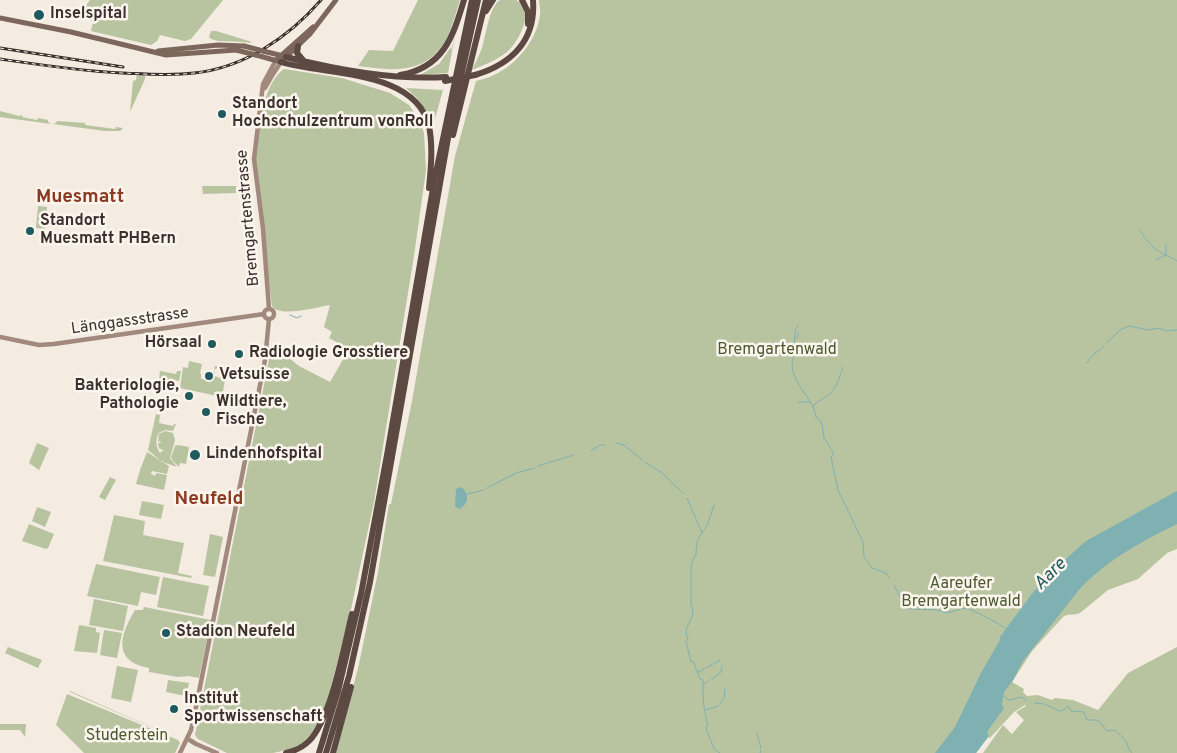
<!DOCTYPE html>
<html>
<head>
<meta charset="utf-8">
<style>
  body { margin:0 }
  canvas { display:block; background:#f4ebe1 }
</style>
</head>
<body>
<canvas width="1177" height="753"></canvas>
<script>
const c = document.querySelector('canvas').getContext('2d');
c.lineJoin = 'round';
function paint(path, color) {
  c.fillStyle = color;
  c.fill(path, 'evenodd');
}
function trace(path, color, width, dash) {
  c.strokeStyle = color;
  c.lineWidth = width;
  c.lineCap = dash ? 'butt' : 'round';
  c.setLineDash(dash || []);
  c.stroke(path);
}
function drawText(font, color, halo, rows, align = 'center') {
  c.font = font + ' Overpass,sans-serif';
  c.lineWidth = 5;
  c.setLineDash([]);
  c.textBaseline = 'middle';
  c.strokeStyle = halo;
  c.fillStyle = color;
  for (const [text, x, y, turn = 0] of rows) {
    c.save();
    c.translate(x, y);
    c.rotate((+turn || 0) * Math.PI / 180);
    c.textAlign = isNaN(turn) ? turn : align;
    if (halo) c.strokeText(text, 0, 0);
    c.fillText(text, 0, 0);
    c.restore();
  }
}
paint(new Path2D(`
  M90,0h133l-32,39 -6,2 -25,-6 -3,6 -6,4 -60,-14 2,-9 -3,-2v-2l-8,-2 -1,2 -1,-1 1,-5z
  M418,0h42c-5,15 -9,34 -19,47 -20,28 -53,23 -83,19l11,-16 24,1z
  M500,0c4,0 11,0 16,0 21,9 2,43 -9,52 -10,8 -23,13 -35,18 3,-7 7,-14 10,-22 4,-13 7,-41 18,-48z
  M539,0h638v549l-10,4 -29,26 -30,11 -28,23c-6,3 -12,0 -17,4l-31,34 -20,31 12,7 -1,3 4,4 11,-1 14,5 3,-2 18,2 25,10 30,-37 49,-26v106h-194l20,-28 9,9 12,-14 -8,-8 10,-6 -1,-1 -11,7 -24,26 -2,-2 -12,17h-640l23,-89 19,-92 11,-68h2l21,-103 43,-245 21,-75c6,-2 12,-3 18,-6 22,-10 43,-35 46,-60 1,-4 -1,-10 -1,-15z
  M211,31h5l36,11 -3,1c-11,-3 -34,1 -40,-6z
  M455,36l-7,37 -28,2 19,-11 12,-17v4z
  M284,69l58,9 48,15 19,12 11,16 4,12 2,37 -12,86 -40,246 -24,112 -23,88 -8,23 -15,17 -13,7 -18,4h-46l-29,-14 -3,-4 77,-391 27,22 31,16 19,-33 -20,-11 3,-6 -8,-5 6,-22c-13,2 -51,13 -58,1 -5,-33 -8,-66 -12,-99 -1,-15 -5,-31 -4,-45 0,-25 6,-78 28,-93z
  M137,74l8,1v4l-15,33 3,-31 3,-1z
  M406,88l37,2 -9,32 -17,-24z
  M0,111l19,5 3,-1v2l15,3 1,-2 10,2v2l3,2 -51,-7z
  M57,121l28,2v2l30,4 1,-2 7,1 -3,3h-15l-52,-7 3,-1z
  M202,186h34v7l-33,1z
  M38,206l9,1 -2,22 -9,-1z
  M189,361l13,3 -2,9 1,1v5l8,1 1,-2h2l3,-12 9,2 -1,1 -6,-1 -3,2 1,6 5,2 5,-3v-7l2,1 -5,28 -42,-9 3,-21 5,1z
  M160,371l16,3 1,-3h4l-2,10 -16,-3 -1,2h-3z
  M156,414l4,1 -1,8 14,3 1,-2h2l-3,7 -8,-1 -6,3c-5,9 -2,15 2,22l-1,-3 4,-1 -5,-3 -1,-5h3l-1,-2 -2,1 1,-8 6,-3 8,2 2,7 -5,18 7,9 -14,-5 -1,-2 -1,1 -13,-11z
  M37,443l12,5 -10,22 -10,-7z
  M178,445l11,2 -3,17 -6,-1 -1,4 -6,-6 -2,-4 4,-11z
  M147,452l22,14 -2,8 -15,-3 -1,3 4,2 1,-3 11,2 -3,15 -28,-6 4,-14z
  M110,477l6,3 -11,20 -6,-3z
  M142,501l22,4 -3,14 -22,-4z
  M37,507l14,5 -6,15 -13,-6z
  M114,515l31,6 -2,14 41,8 -6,30 14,3 -1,2 -88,-17z
  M29,524l25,10 -6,14 -2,1 -24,-8z
  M210,534l13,3 -8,40 -12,-2z
  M96,564l64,13 -4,18 -15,-3 -3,14 -51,-10z
  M163,577l46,9 -6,30 -46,-9z
  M94,599l34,7 -5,25 -34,-6z
  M144,607l67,13 -12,58 -11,-2 -10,1 -29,-5v-4c-37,-7 -29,-33 -14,-58h8z
  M79,625l17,3v4l4,1 -3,20 -23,-2z
  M104,630l18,3 -5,25 -17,-3z
  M8,647l34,13 -4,8 -33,-15z
  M117,666l21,4 -7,32 -20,-4z
  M168,680l21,3 -3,13 -20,-4z
  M70,691l108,48 -108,-47z
  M67,694l111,46 2,3 -5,10h-91l-28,-28z
  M0,724h26l-1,13 -5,-7h-20z`), '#b8c4a0');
paint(new Path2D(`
  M461,487c9,7 8,17 -2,22l-4,-3 1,-17z
  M1177,491v33c-36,18 -72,37 -99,67l-55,70 -11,21 -8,10 -2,12 2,4 -17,24 2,4 -13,17h-41l20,-26 26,-54 19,-33v-3l31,-42 17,-20 38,-34z`), '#7fb0b2');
trace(new Path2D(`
  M1140,230c12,20 17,20 37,31
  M1156,260l10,-5v-10
  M290,315l7,3 4,-2
  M795,339l3,-2v-4
  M1107,343l13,-13 9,-4 20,4 10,-2 8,3 10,-1
  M794,356l1,-26 3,-4
  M793,358c-5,16 11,34 20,48
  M1087,363c6,-10 10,-10 17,-17
  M843,367c-3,9 -7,23 -16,29 -5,4 -10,5 -14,10l3,11 4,3 2,4 2,14 10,16 -3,3 7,33 25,52 1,15 8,11 14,5 4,5
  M798,402h12
  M617,443l7,2 18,15
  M591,451l9,-6h5
  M645,462l17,11 21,20
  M538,466l36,-11
  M487,488l29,-15 19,-5
  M467,494l17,-4
  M687,498l15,35c-6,7 -6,15 -6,23l-2,1 -3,9v38c7,16 -10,21 -3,35l-2,3 5,20 2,-1 7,18 3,1c0,16 0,29 5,45l-2,3 8,21 6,4
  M702,532l5,-6 7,-21
  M894,585l12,23c14,3 28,-1 40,5 2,0 18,-5 19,-5 7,1 37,17 43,22
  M706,668l14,-8
  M698,672l6,-3
  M711,680l10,-8 1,-6
  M703,685l5,-4
  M1004,696l5,4 13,-3 4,3
  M1035,703l9,1 16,7h2l6,-5 3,5 13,1 3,8h11l9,11 8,-1 11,11 3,8 3,4
  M720,704l4,-6 1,-9
  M706,710l12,-4
  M757,734l4,14
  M760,753l1,-3`), '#7fb0b2', 1);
trace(new Path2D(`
  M265,88l8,-14 8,-12
  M269,309l-6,-80 -9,-70 9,-75 13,-24
  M264 314a5 5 0 1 1 10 0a5 5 0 1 1-10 0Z
  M0,337l39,8 15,-1 210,-30
  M188,739l8,5 21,9
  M180,753l11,-23 5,-23 69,-347 4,-41`), '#a18a7d', 4.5);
trace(new Path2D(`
  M0,18l71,14 95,23 70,-5
  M158,51l60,-6 26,1
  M263,51l20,5
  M256,55l25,7 29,-28 26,-34
  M276,60l37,-33`), '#7d675c', 5);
trace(new Path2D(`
  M522,0l6,12v12
  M486,11l7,-11
  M298,46l-1,7 6,7
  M286,57c52,13 106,23 160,20
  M281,62c45,14 134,7 148,64 4,20 2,42 0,62
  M400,75c43,-7 53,-38 64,-75
  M475,75c37,-11 61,-35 58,-75
  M453,135l33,-135
  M286,753c8,-2 17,-6 23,-12 22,-22 35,-95 43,-127
  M319,753l19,-62 23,-97 26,-139 48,-278 37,-177
  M326,753l23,-77 21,-94 81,-461 27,-121
  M333,753l18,-66`), '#5c4a42', 6);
const rail = new Path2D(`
  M0,48l123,19
  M0,59c41,6 80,12 122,14 24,1 48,3 72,0 50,-5 95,-36 127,-73`);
trace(rail, '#3b302b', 3);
trace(rail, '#fbf5ee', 1, [4]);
trace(new Path2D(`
  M244,46l19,5
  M236,50l20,5`), '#7d675c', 5);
trace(new Path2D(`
  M445,81l30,-6`), '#5c4a42', 6);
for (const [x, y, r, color] of [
  [39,15,6,"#1f5a5e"],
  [222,114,5,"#1f5a5e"],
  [30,231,5,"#1f5a5e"],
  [212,344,5,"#1f5a5e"],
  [239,354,5,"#1f5a5e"],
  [209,376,5,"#1f5a5e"],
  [189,396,5,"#1f5a5e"],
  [206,412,5,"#1f5a5e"],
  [195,455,6,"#1f5a5e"],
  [166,633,5,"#1f5a5e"],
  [174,709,5,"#1f5a5e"]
]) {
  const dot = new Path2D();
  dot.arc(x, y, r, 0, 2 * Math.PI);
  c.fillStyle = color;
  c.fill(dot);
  trace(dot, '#fbf5ee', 2);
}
drawText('bold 16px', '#3b302b', '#fbf5ee', [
  ["Inselspital",50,15],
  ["Standort",232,105],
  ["Hochschulzentrum vonRoll",232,123],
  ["Standort",40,222],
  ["Muesmatt PHBern",40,240],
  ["Hörsaal",202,344,"right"],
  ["Radiologie Grosstiere",249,354],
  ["Vetsuisse",219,376],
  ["Bakteriologie,",179,387,"right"],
  ["Pathologie",179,405,"right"],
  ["Wildtiere,",216,403],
  ["Fische",216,421],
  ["Lindenhofspital",206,455],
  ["Stadion Neufeld",176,633],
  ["Institut",184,700],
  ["Sportwissenschaft",184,718]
], 'left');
drawText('16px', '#3b302b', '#fbf5ee', [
  ["Bremgartenstrasse",249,218,-95],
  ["Länggassstrasse",130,322,-8]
]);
drawText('16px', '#4a5a2e', '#fbf5ee', [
  ["Bremgartenwald",777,351],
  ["Aareufer",961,585],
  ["Bremgartenwald",961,603],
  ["Studerstein",127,737]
]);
drawText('italic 18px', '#1f5a5e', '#fbf5ee', [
  ["Aare",1051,575,-45]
]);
drawText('bold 19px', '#8c3b22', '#fbf5ee', [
  ["Muesmatt",80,198],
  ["Neufeld",209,500]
]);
</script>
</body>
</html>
